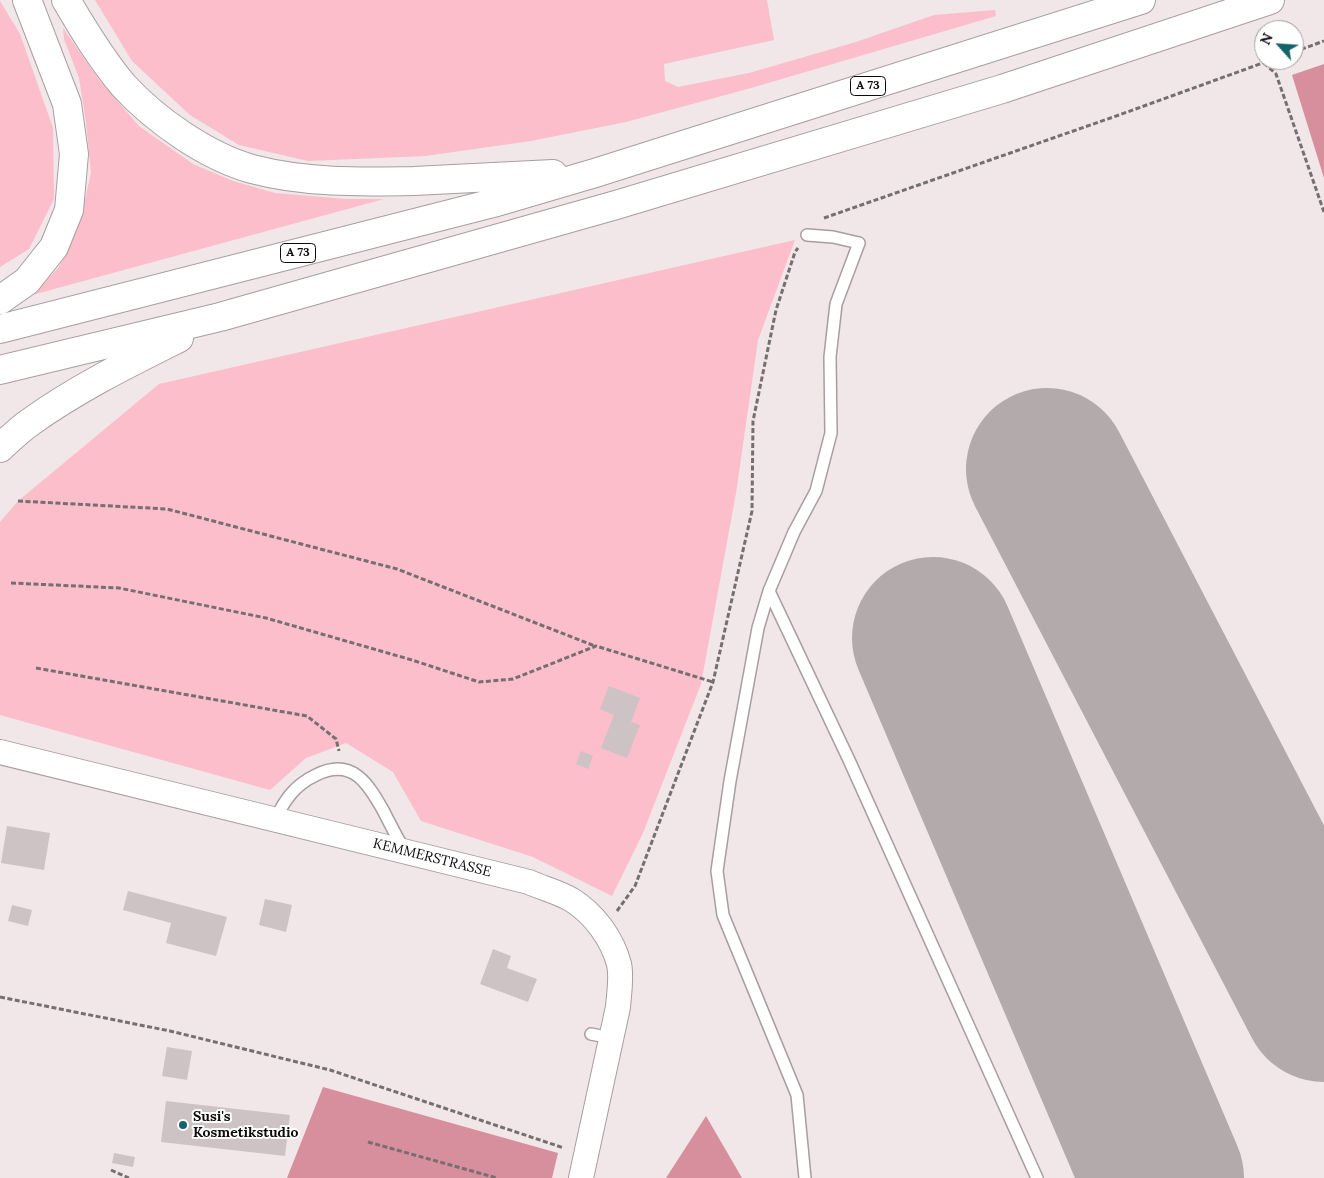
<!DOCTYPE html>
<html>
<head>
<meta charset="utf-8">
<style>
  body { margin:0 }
  #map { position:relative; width:1324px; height:1178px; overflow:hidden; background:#f1e6e8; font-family:Lora,serif }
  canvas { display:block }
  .north { position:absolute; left:1254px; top:20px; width:50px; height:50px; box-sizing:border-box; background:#fff; border:1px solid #9f9d9d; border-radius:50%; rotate:296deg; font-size:14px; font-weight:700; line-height:20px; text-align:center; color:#0e0b0b }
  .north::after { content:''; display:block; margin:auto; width:18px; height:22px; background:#156469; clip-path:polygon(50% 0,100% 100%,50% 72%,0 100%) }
</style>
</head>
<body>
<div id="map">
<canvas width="1324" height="1178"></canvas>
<div class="north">N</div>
</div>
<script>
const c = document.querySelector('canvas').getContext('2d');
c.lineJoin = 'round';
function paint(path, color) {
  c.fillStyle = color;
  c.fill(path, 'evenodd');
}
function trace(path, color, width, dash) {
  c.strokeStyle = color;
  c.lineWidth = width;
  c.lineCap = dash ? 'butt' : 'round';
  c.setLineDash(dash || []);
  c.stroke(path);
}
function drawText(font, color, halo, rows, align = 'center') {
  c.font = font + ' Lora,serif';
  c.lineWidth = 4;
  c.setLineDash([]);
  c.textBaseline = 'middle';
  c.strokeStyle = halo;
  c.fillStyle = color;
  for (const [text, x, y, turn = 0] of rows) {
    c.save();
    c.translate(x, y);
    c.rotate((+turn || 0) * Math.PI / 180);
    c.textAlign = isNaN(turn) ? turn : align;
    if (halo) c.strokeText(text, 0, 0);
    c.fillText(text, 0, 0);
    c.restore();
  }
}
paint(new Path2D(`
  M95,0h672l7,40 -110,24 1,17 13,6 71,-14 107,-31 78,-27 61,-5 1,6 -245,72 -125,34 -95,19 -106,15 -117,5 -69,-16 -49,-30 -58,-54z
  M0,1l20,33 33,94 1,71 -25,50 -29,18z
  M63,28l36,52 40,46 54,38 40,17 42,12 71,6h38l-352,96 27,-28 22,-50 10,-44 -5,-51 -7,-44 -15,-39z
  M795,240l-37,100 -22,153 -35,191 -58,149 -31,63 -79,-39 -112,-36 -28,-49 -47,-29 -40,15 -36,32 -270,-75v-193l18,-21 141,-117z`), '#fbbeca');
paint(new Path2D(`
  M1324,64v114l-32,-103z
  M323,1087l235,66 -6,25h-265z
  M706,1116l36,62h-76z`), '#d78e9d');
trace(new Path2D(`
  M1047,469l277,532
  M933,638l230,540`), '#b3aaac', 162);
paint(new Path2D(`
  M609,686l31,12 -9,24 9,3 -13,33 -26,-10 13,-33 -14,-6z
  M581,751l12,5 -5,13 -12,-5z
  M7,826l43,7 -6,37 -43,-7z
  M128,891l99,26 -11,39 -50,-13 5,-20 -48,-13z
  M265,899l27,6 -6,27 -27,-7z
  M12,905l20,5 -4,16 -20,-5z
  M493,949l18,7 -4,12 30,11 -9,23 -48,-18z
  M167,1047l25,4 -5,29 -25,-4z
  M166,1101l124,14 -5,41 -124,-14z
  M114,1153l21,4 -2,10 -21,-4z`), '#cdc3c5');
const lane = new Path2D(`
  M769,591l80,169 188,418
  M275,820c10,-21 20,-35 41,-45 36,-18 52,8 68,37 6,12 13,25 20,38
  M591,1034l20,4
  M805,1178l-8,-83 -74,-180 -6,-44 13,-90 28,-153 11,-37 25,-59 22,-41 15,-58 -1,-76 6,-53 23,-61 -26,-6 -26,-2`);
const street = new Path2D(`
  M0,752l529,130c13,6 30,10 43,18 22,14 40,38 47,64 3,13 0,29 -1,43l-37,171`);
const highway = new Path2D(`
  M66,0c17,29 35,59 57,85 32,35 83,71 129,84 53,14 107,13 162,12 46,-2 93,-5 139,-7
  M0,300l27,-19 27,-34 15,-37 5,-56 -7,-50 -40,-104
  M0,329l493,-126 102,-30 546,-173
  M0,370l220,-53 396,-112 386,-116 268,-89
  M0,448c9,-8 19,-18 29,-25 47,-34 98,-59 150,-85`);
trace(lane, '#a89ea0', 14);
trace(street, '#a89ea0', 26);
trace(highway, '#a89ea0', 30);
trace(new Path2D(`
  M1294,52l30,-11
  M1264,63l12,11 48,138
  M824,218l295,-103 152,-55
  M18,501l149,8 230,60 198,77
  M11,583l108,5 147,30 146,42 67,22 34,-3 83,-33 117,36
  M36,668l271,48 29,23 3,12
  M617,911l18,-25 78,-204 39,-171 1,-90 23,-111 19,-58 3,-4
  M0,997l170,34 160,39 234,78
  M368,1142l129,36
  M111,1170l18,8`), '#756f70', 3, [5, 2.5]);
trace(lane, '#fff', 11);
trace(street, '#fff', 24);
trace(highway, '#fff', 28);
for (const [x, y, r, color] of [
  [183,1125,5,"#156469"]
]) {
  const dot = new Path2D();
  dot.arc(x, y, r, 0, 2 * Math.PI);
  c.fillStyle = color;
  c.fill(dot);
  trace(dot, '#fff', 2);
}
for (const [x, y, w] of [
  [868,86,35],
  [298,253,35]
]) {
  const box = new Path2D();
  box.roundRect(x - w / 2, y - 9.5, w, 19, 4);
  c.fillStyle = '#fff';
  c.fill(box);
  trace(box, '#0e0b0b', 1);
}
drawText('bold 12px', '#0e0b0b', null, [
  ["A 73",868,86],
  ["A 73",298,253]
]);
drawText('14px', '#0e0b0b', '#fff', [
  ["KEMMERSTRASSE",432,858,14]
]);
drawText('bold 14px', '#0e0b0b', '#fff', [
  ["Susi's",193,1117],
  ["Kosmetikstudio",193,1133]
], 'left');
</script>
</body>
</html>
